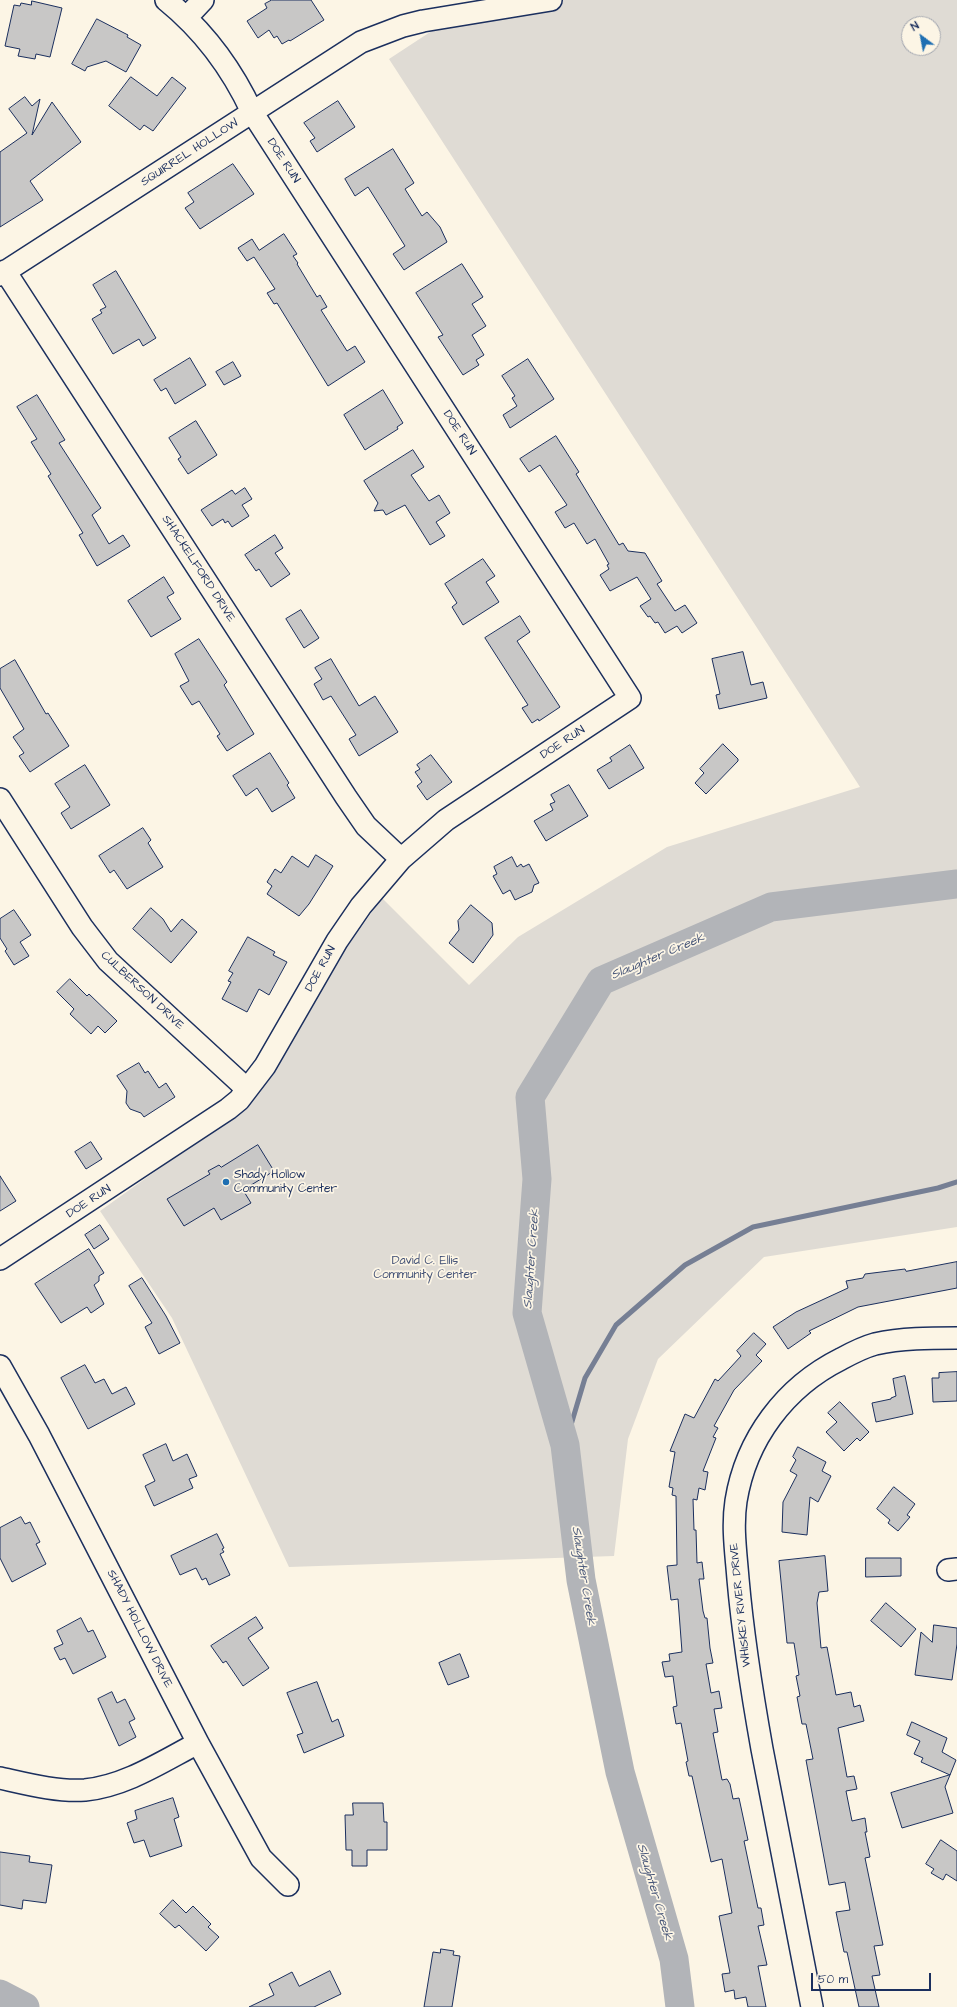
<!DOCTYPE html>
<html>
<head>
<meta charset="utf-8">
<style>
  body { margin:0 }
  #map { position:relative; width:957px; height:2007px; overflow:hidden; background:#fcf5e5; font-family:"Architects Daughter",sans-serif }
  canvas { display:block }
  .north { position:absolute; left:901px; top:16px; width:40px; height:40px; box-sizing:border-box; background:#fcf5e5; border:1px solid #a2a6af; border-radius:50%; rotate:328deg; font-size:11px; font-weight:700; line-height:16px; text-align:center; color:#1b2f5e }
  .north::after { content:''; display:block; margin:auto; width:14px; height:18px; background:#1f6fb2; clip-path:polygon(50% 0,100% 100%,50% 72%,0 100%) }
  .scale { position:absolute; left:811px; top:1973px; width:120px; height:18px; box-sizing:border-box; border:2px solid #1b2f5e; border-top:0; padding-left:5px; font-size:12px; line-height:14px; white-space:nowrap; color:#1b2f5e; -webkit-text-stroke:3px #fcf5e5; paint-order:stroke }
</style>
</head>
<body>
<div id="map">
<canvas width="957" height="2007"></canvas>
<div class="north">N</div>
<div class="scale">50 m</div>
</div>
<script>
const c = document.querySelector('canvas').getContext('2d');
c.lineJoin = 'round';
function paint(path, color) {
  c.fillStyle = color;
  c.fill(path, 'evenodd');
}
function trace(path, color, width, dash) {
  c.strokeStyle = color;
  c.lineWidth = width;
  c.lineCap = dash ? 'butt' : 'round';
  c.setLineDash(dash || []);
  c.stroke(path);
}
function drawText(font, color, halo, rows, align = 'center') {
  c.font = font + ' "Architects Daughter",sans-serif';
  c.lineWidth = 3.5;
  c.setLineDash([]);
  c.textBaseline = 'middle';
  c.strokeStyle = halo;
  c.fillStyle = color;
  for (const [text, x, y, turn = 0] of rows) {
    c.save();
    c.translate(x, y);
    c.rotate((+turn || 0) * Math.PI / 180);
    c.textAlign = isNaN(turn) ? turn : align;
    if (halo) c.strokeText(text, 0, 0);
    c.fillText(text, 0, 0);
    c.restore();
  }
}
paint(new Path2D(`
  M479,0h478v1227l-193,30 -106,102 -30,80 -14,117 -325,11 -117,-249 -72,-107 120,-86 162,-227 87,87 49,-48 149,-90 193,-60 -471,-728zM909,24h24v24h-24z`), '#dfdbd4');
trace(new Path2D(`
  M565,1445l20,-67 31,-53 69,-60 68,-38 185,-39 19,-6`), '#767f94', 5);
trace(new Path2D(`
  M0,1994l25,13
  M680,2007l-6,-48 -54,-187 -39,-192 -16,-135 -38,-132 10,-134 -7,-82 71,-116 170,-74 186,-23`), '#b2b4b8', 29);
const building = new Path2D(`
  M272,0h39l13,20 -34,21 -1,-1 -7,4 -5,-8 -3,2 -5,-8 -11,8 -11,-17 20,-13 -2,-4z
  M32,1l30,7 -12,49 -14,-3 -1,5 -17,-3 2,-7 -15,-3 9,-41 6,1 1,-3 10,2z
  M97,19l31,16 -1,2 14,8 -15,27 -20,-11 -19,6 -2,4 -13,-7z
  M131,77l26,19 15,-19 14,11 -33,43 -9,-6 -4,5 -31,-24z
  M25,97l7,9 8,-7 -8,36 20,-33 29,40 -51,39 13,19 -43,27v-75l27,-19 -18,-24z
  M338,101l17,26 -38,25 -7,-11 5,-3 -11,-15z
  M393,149l21,34 -9,6 17,27 5,-4 13,15 7,15 -43,28 -11,-16 12,-8 -37,-59 -13,9 -10,-17z
  M233,164l21,30 -54,35 -15,-21 9,-6 -6,-9z
  M284,234l13,20 -4,2 5,7 -1,1 20,33 3,-2 7,12 -6,3 26,41 8,-5 10,16 -37,24 -51,-83 -3,1 -7,-11 8,-4 -21,-32 -7,4 -9,-13 14,-9 7,11z
  M462,264l21,33 -11,7 14,22 -14,9 12,20 -8,5 3,5 -16,10 -25,-38 5,-2 -27,-42z
  M116,271l40,67 -13,8 -4,-7 -26,15 -21,-35 10,-6 -2,-3 6,-3 -13,-22z
  M190,358l16,27 -31,19 -9,-16 -5,3 -7,-11z
  M528,359l26,40 -44,29 -7,-13 14,-9 -5,-8 3,-2 -13,-20z
  M233,362l8,14 -17,9 -8,-13z
  M383,390l20,33 -6,4 1,2 -33,21 -21,-35z
  M37,395l28,45 -6,3 42,65 -9,7 17,29 14,-9 7,11 -33,20 -18,-31 4,-2 -35,-57 3,-2 -20,-32 6,-3 -20,-32z
  M196,421l21,34 -29,19 -10,-15 3,-2 -12,-19z
  M556,436l23,36 -3,2 43,71 4,-2 5,8 17,2 17,28 -5,3 18,27 10,-6 12,18 -15,10 -5,-7 -12,7 -7,-11 -3,1 -5,-7 -2,1 -8,-11 11,-7 -14,-22 -27,14 -10,-16 9,-6 -2,-4 2,-1 -14,-25 -8,5 -13,-21 -9,5 -10,-16 12,-7 -27,-40 -11,7 -9,-13z
  M413,450l11,17 -13,8 18,26 10,-6 11,18 -14,9 9,14 -15,9 -25,-40 -19,10 -3,-5 -9,1 4,-8 -14,-22z
  M245,488l7,11 -10,6 7,11 -17,11 -4,-6 -3,2 -2,-4 -11,7 -11,-16 31,-20 3,4z
  M275,535l8,13 -8,5 15,21 -19,13 -12,-18 -3,2 -11,-16z
  M483,559l12,17 -9,6 13,20 -36,23 -11,-18 5,-4 -12,-19z
  M164,577l10,16 -7,4 14,22 -30,18 -23,-36z
  M301,610l18,28 -15,10 -18,-29z
  M520,616l10,16 -13,9 43,66 -21,14 -1,-2 -6,4 -10,-15 6,-3 -43,-67z
  M199,639l28,43 -3,3 30,49 -27,17 -10,-15 3,-2 -21,-33 -7,4 -12,-19 9,-5 -14,-27z
  M743,652l8,33 12,-3 4,16 -48,11 -3,-14 4,-1 -8,-35z
  M331,659l28,47 16,-10 23,36 -39,24 -10,-17 7,-4 -25,-39 -8,4 -9,-16 8,-5 -7,-11z
  M15,660l31,54 2,-1 21,33 -39,26 -11,-16 5,-3 -11,-16 11,-8 -24,-41v-19z
  M723,744l15,15v2l-32,33 -11,-11 9,-10 -4,-4z
  M630,745l14,23 -35,21 -12,-19 15,-9 -2,-3z
  M270,753l19,30 -2,2 8,13 -23,14 -15,-24 -11,8 -13,-20z
  M431,755l21,27 -25,18 -10,-14 5,-4 -7,-10 5,-3 -3,-4z
  M85,765l25,40 -39,24 -10,-16 9,-6 -15,-23z
  M569,785l19,31 -42,25 -12,-20 19,-11 -3,-6 5,-2 -4,-7z
  M143,828l8,12 -3,3 15,24 -36,22 -13,-19 -4,3 -11,-17z
  M316,855l17,11 -24,38 -10,12 -32,-22 5,-8 -5,-4 8,-13 6,4 11,-17 16,11z
  M512,857l5,10 4,-3 2,3 6,-3 10,19 -5,2 -2,7 -17,8 -5,-10 -7,4 -10,-18 4,-2 -3,-7z
  M471,905l21,18 1,12 -20,28 -24,-20 10,-13 -1,-9z
  M151,908l12,11 8,13 11,-13 15,13 -26,31 -38,-34z
  M14,910l17,25 -11,7 9,14 -15,9 -9,-14 2,-2 -7,-11v-19z
  M248,937l27,15 -2,3 14,7 -18,33 -10,-6 -12,23 -25,-13 9,-17 -3,-1 5,-8 -4,-2z
  M70,979l17,17 2,-2 28,27 -12,12 -7,-7 -7,8 -21,-20 4,-5 -17,-17z
  M139,1063l6,10 3,-2 11,17 7,-5 9,14 -31,20 -3,-4 -11,-4 -4,-6 1,-12 -10,-15z
  M91,1142l11,17 -16,10 -11,-17z
  M258,1145l16,26 -31,19 8,13 -30,17 -7,-12 -30,18 -17,-27 43,-25 -2,-3 11,-6 2,2z
  M0,1176l16,25 -16,10z
  M100,1225l9,14 -15,10 -9,-14z
  M89,1249l15,24 -5,3v5l-5,4 10,19 -13,9 -4,-6 -26,16 -26,-39z
  M957,1262v26l-99,19 -49,24 2,2 -23,16 -15,-22 23,-15 52,-24 -2,-7 17,-3 2,-4 40,-5 1,2z
  M142,1278l24,38 14,27 -21,11 -14,-27 7,-4 -23,-37z
  M754,1333l12,11 -10,11 6,6 -28,29 -20,36 4,2 -5,9 3,1 -13,33 5,1 -3,18 -6,-2 -2,12 -4,-1 1,31h2l1,33 5,-1 2,17h-5l4,32 2,7h2l3,30 3,15 -7,1 5,29 8,-2 3,17 -8,1 4,23 -5,1 9,47 5,-1 3,5 3,15 6,-1 9,42 -4,1 14,67h3l3,17 -6,1 9,39 -9,1 8,41h-18l-2,-10 -11,2 -1,-9 -9,2 -3,-18 8,-1 -11,-57 13,-3 -10,-54 -11,3 -19,-86h-3l-3,-14 2,-1 -7,-38 -5,1 -3,-17 4,-1 -4,-30 -8,1 -3,-15 8,-1 -1,-7 13,-2 -4,-53 -7,1 -4,-34 10,-1 -1,-69 -4,-1 1,-7 -4,-1 6,-35 -5,-1 15,-37 9,4 21,-39 3,2 23,-25 -4,-5z
  M85,1365l10,18 9,-4 8,15 14,-7 9,17 -47,25 -27,-51z
  M957,1372v29l-24,1 -1,-24h7v-5z
  M905,1376l8,38 -37,8 -4,-19 19,-4v-1l5,-2 -3,-17z
  M840,1402l29,30 -9,9 -3,-3 -13,13 -18,-19 11,-10 -9,-9z
  M166,1444l7,17 14,-7 10,22 -8,3 4,9 -39,18 -9,-20 10,-5 -12,-26z
  M798,1447l28,15 -4,9 9,5 -13,26 -8,-5 -3,38 -25,-3 1,-30 14,-27 -7,-4 6,-11 -3,-3z
  M894,1487l21,17 -8,11 3,2 -12,14 -10,-8 2,-3 -13,-11z
  M21,1517l4,7 5,-2 10,20 -4,2 10,20 -34,18 -12,-24v-30z
  M217,1534l7,14 -2,1 2,3 -4,2 10,21 -21,10 -3,-7 -4,2 -6,-12 -16,7 -9,-19z
  M825,1556l3,35 -9,1 -2,11 4,45 6,-1 9,48 15,-3 3,15 6,-2 4,16 -26,7 9,49 7,-1 3,13 -11,2 6,30 13,-3 2,14h-2l5,25 -5,1 18,87 -9,1 6,29 -8,1 7,31h-20l-12,-55h-3l-8,-40 14,-2 -5,-28 -16,3 -23,-125 7,-1 -7,-35h-4l-5,-27 3,-1 -4,-20 3,-1 -5,-32h-7l-8,-82z
  M866,1558h35v18l-35,1z
  M886,1603l30,26 -15,18 -30,-26z
  M256,1617l7,11 -15,10 21,30 -26,18 -17,-25 -3,2 -12,-17z
  M81,1618l7,14 5,-2 13,27 -33,17 -8,-16 -5,2 -6,-12 9,-4 -6,-13z
  M934,1625l23,3v16l-5,36 -37,-5 6,-43 11,10z
  M460,1654l9,23 -21,8 -9,-22z
  M317,1682l15,40 6,-3 6,17 -40,17 -7,-18 6,-2 -16,-40z
  M112,1692l5,11 8,-4 10,20 -6,3 7,15 -17,9 -21,-47z
  M912,1722l35,16 -5,14 14,8 -6,15 -29,-13 2,-4 -9,-4 6,-13 -13,-6z
  M950,1775l-5,12 8,26 -51,15 -11,-35z
  M173,1798l6,19 -5,2 8,27 -32,11 -6,-17 -10,3 -7,-20 10,-4 -2,-8z
  M353,1803h30l1,19h3v28h-20v16h-15v-16h-6l-1,-35h8z
  M941,1840l16,11v30l-11,-7 -3,6 -12,-7 3,-4 -8,-5z
  M0,1852l30,4 -1,6 23,3 -6,38 -23,-3 -1,9 -22,-4z
  M173,1900l13,13 7,-7 18,18 -3,3 11,10 -13,14 -27,-26 -4,3 -15,-14z
  M441,1949l13,2 -1,4 7,1 -8,51h-28l9,-55 7,1z
  M330,1971l11,23 -27,13h-65l25,-12 -5,-11 23,-12 7,14z`);
paint(building, '#c8c7c6');
trace(building, '#1b2f5e', 1);
const minor = new Path2D(`
  M187,17l16,-17
  M5,271l341,526 20,29 35,33
  M0,275l361,-233 42,-16 20,-5 128,-21
  M0,799l82,128 26,34 139,128
  M0,1259l228,-150 11,-9 26,-34 72,-125 24,-35 40,-47 45,-39 184,-122 -378,-586c-20,-43 -49,-82 -86,-112
  M0,1366l39,69 159,308 63,115 27,27
  M948,1570l9,-1
  M0,1778c27,6 57,14 85,12 41,-4 78,-29 113,-47
  M812,2007c-16,-86 -33,-172 -50,-258 -10,-56 -19,-113 -24,-170 -2,-26 -6,-52 -2,-78 10,-62 49,-114 105,-142 11,-6 23,-12 34,-15 27,-6 55,-6 82,-6`);
trace(minor, '#1b2f5e', 24);
trace(minor, '#fcf5e5', 21);
for (const [x, y, r, color] of [
  [226,1182,4,"#1f6fb2"]
]) {
  const dot = new Path2D();
  dot.arc(x, y, r, 0, 2 * Math.PI);
  c.fillStyle = color;
  c.fill(dot);
  trace(dot, '#fcf5e5', 1.5);
}
drawText('12px', '#1b2f5e', '#fcf5e5', [
  ["SQUIRREL HOLLOW",190,153,-33],
  ["DOE RUN",283,161,57],
  ["DOE RUN",459,433,57],
  ["SHACKELFORD DRIVE",198,569,57],
  ["DOE RUN",563,743,-33],
  ["DOE RUN",321,969,-61],
  ["CULBERSON DRIVE",142,991,43],
  ["DOE RUN",89,1202,-33],
  ["WHISKEY RIVER DRIVE",741,1605,-96],
  ["SHADY HOLLOW DRIVE",139,1629,63]
]);
drawText('12px', '#1b2f5e', '#fcf5e5', [
  ["Shady Hollow",234,1175],
  ["Community Center",234,1189]
], 'left');
drawText('12px', '#425176', '#fcf5e5', [
  ["David C. Ellis",425,1261],
  ["Community Center",425,1275]
]);
drawText('italic 13px', '#485779', '#fcf5e5', [
  ["Slaughter Creek",658,957,-23],
  ["Slaughter Creek",532,1259,-86],
  ["Slaughter Creek",583,1576,81],
  ["Slaughter Creek",654,1892,74]
]);
</script>
</body>
</html>
